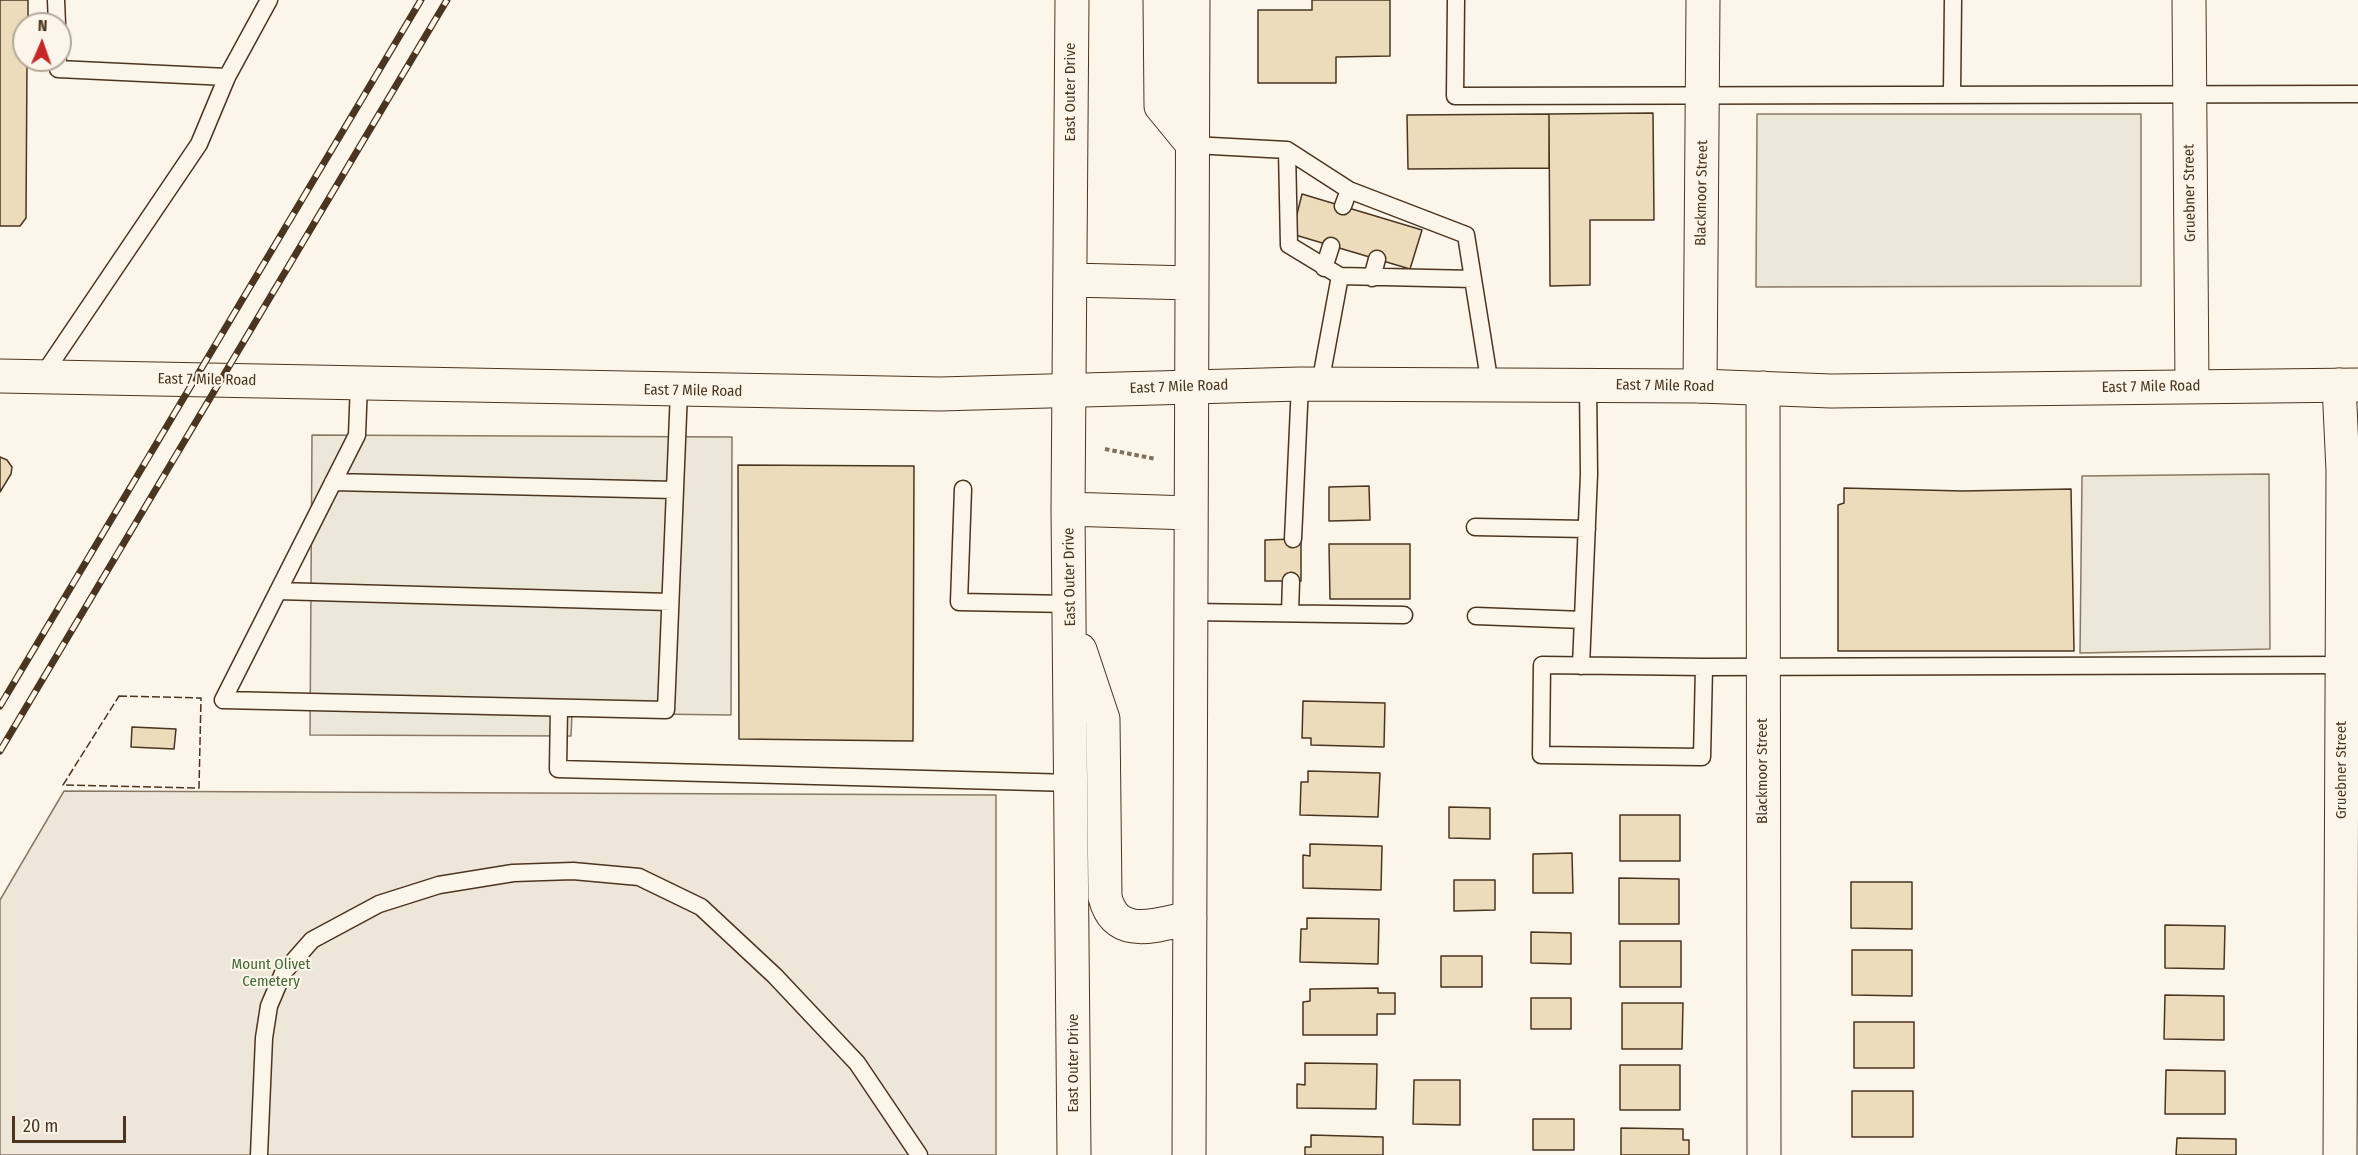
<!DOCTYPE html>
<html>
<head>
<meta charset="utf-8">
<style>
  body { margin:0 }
  #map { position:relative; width:2358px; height:1155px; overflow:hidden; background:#fbf6e9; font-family:"Fira Sans Condensed",sans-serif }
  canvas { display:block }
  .north { position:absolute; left:12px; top:12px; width:60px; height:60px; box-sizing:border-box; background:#fbf6e9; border:2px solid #b4a999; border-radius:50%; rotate:2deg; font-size:16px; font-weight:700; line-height:24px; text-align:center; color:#4a3520 }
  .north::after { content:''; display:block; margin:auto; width:21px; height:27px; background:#c62828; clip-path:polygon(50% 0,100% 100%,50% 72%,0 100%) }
  .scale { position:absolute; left:12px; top:1116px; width:114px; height:27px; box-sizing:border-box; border:3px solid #4a3520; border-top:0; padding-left:8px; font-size:18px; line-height:21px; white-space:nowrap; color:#4a3520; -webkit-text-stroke:4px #fbf6e9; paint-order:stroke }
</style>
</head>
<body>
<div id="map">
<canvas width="2358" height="1155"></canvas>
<div class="north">N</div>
<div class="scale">20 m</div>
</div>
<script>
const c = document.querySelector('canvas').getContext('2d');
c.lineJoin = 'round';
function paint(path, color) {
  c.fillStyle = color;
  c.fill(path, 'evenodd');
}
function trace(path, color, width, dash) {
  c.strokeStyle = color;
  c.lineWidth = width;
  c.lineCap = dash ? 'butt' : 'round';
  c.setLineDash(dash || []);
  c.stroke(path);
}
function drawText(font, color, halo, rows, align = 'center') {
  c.font = font + ' "Fira Sans Condensed",sans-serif';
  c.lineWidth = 4.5;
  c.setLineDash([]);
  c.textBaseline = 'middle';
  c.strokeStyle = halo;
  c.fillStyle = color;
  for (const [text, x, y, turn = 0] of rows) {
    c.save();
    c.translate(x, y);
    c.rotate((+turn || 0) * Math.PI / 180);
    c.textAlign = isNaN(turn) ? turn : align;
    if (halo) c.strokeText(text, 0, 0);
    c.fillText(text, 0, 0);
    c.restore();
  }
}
const green = new Path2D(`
  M64,791l932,4v360h-996v-255z`);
paint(green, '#ede6d9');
trace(green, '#887966', 1.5);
const parking = new Path2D(`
  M1757,114h384v172l-385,1z
  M312,435l420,2 -1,278 -159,-2 -1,23 -261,-1z
  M2269,474l1,175 -190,4 2,-177z`);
paint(parking, '#ede7d9');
trace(parking, '#887966', 1.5);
const building = new Path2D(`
  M0,0h28v24h-4v36h3l-1,158 -6,8h-20z
  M1312,0h78v56l-54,1v26h-78v-73h54z
  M1653,113l1,107h-64v65l-40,1 -1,-172z
  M1549,114v54l-141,1 -1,-54z
  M1302,194l120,36 -12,39 -118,-35z
  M0,457l7,3 5,7 -1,7 -11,18z
  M738,465l176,1 -1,275 -174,-2z
  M1369,486l1,34 -41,1v-34z
  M1844,488l118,3 109,-2 3,162h-236v-146l6,-2z
  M1293,539l8,1v41h-36v-41z
  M1329,544h81v55h-80z
  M1303,701l82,2 -1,44 -73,-2v-7h-9z
  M132,727l44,2 -2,20 -43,-2z
  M1308,771l72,2 -2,44 -78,-2 1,-33h7z
  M1449,807l41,1v31l-41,-1z
  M1620,815h60v46h-60z
  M1310,844l72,2 -1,44 -78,-2v-33l7,1z
  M1572,853l1,40h-40v-39z
  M1619,878l60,1v45h-60z
  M1454,880h41v30l-41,1z
  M1851,882h61v47l-61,-1z
  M1307,918l72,1 -1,45 -78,-2 1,-33h6z
  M2165,925l60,1 -1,43 -59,-1z
  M1531,932l40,1v31l-40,-1z
  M1620,941h61v46h-61z
  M1852,950h60v46l-60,-1z
  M1441,956h41v31h-41z
  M1378,988v5h17v21h-18v21h-74v-33l7,-1v-12z
  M2165,995l59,1v44l-60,-1z
  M1531,998h40v31h-40z
  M1622,1003h61l-1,46h-60z
  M1854,1022h60v46h-60z
  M1305,1063l72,1 -1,45 -79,-1v-24l8,1z
  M1620,1065h60v45h-60z
  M2166,1070l59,1v43h-60z
  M1414,1080h46v45l-47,-1z
  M1852,1091h61v46h-61z
  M1533,1119h41v31h-41z
  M1621,1128l62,1v11h6v15h-68z
  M1311,1135l72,2v18h-78v-8h6z
  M2177,1138l59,1v16h-60z`);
paint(building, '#ecdcbc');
trace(building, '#4a3520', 1.5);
const service = new Path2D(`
  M56,0l1,24
  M1456,0l-1,96 903,-2
  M58,60v9l169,8
  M1952,93l1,-93
  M1193,145l94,5 62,40 117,45 24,150
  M1287,150l2,95 51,31 -20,108
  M1343,206l6,-16
  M1324,268l7,-22
  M1340,276l133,3
  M1372,278l5,-19
  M43,375l156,-231 28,-67 42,-77
  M359,383l-2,52 -134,265 443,10 13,-319
  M333,482l342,8
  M963,489l-4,113 111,2
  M1475,527l112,2
  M1293,539l7,-155
  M278,591l392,11
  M1190,612l214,3
  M1290,613l1,-32
  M1476,616l107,4
  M1542,665l162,2 -2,90 -161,-2z
  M1581,666l8,-192 -1,-89
  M1704,667l644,-2
  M559,708l-1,61 514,14
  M259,1155l5,-117 5,-32 14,-33 29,-33 67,-36 60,-19 74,-12 60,-2 66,6 62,30 74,69 82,87 62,92`);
const minor = new Path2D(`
  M2189,0l3,386
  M2339,385l4,86 -3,684
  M1700,386l3,-386
  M1763,388l1,767`);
const tertiary = new Path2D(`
  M0,376l940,18 360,-10 400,2 131,5 527,-6`);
const secondary = new Path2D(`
  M1072,0l-4,509 6,646
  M1160,0l1,106 32,39
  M1071,280l121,3
  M1068,509l122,4
  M1080,650l23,69 2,178c11,44 51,28 85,21
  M1189,1155l4,-1155`);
trace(service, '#4a3520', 19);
trace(minor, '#4a3520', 35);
trace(tertiary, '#4a3520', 35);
trace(secondary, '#4a3520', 35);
trace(new Path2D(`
  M1105,449l51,10`), '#7f6f5c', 4, [4.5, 3]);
trace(service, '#fbf6e9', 16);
trace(minor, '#fbf6e9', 33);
trace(tertiary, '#fbf6e9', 33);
trace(secondary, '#fbf6e9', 33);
const rail = new Path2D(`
  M0,706l421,-706
  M0,751l447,-751`);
trace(rail, '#4a3520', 7);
trace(rail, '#fbf6e9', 4.5, [14]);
trace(new Path2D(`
  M119,696l82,2 -2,90 -136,-3z`), '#4a3520', 1.5, [8, 3]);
drawText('15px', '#4a3520', '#fbf6e9', [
  ["East Outer Drive",1071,92,-90],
  ["Blackmoor Street",1702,193,-89],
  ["Gruebner Street",2190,193,-91],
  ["East 7 Mile Road",207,380,1],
  ["East 7 Mile Road",1665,386,1],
  ["East 7 Mile Road",1179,387,-2],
  ["East 7 Mile Road",2151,387,-1],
  ["East 7 Mile Road",693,391,1],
  ["East Outer Drive",1070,577,-91],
  ["Gruebner Street",2342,770,-90],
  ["Blackmoor Street",1763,771,-90],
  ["East Outer Drive",1074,1063,-90]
]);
drawText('15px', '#436837', '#fbf6e9', [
  ["Mount Olivet",271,965],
  ["Cemetery",271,982]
]);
</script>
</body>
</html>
